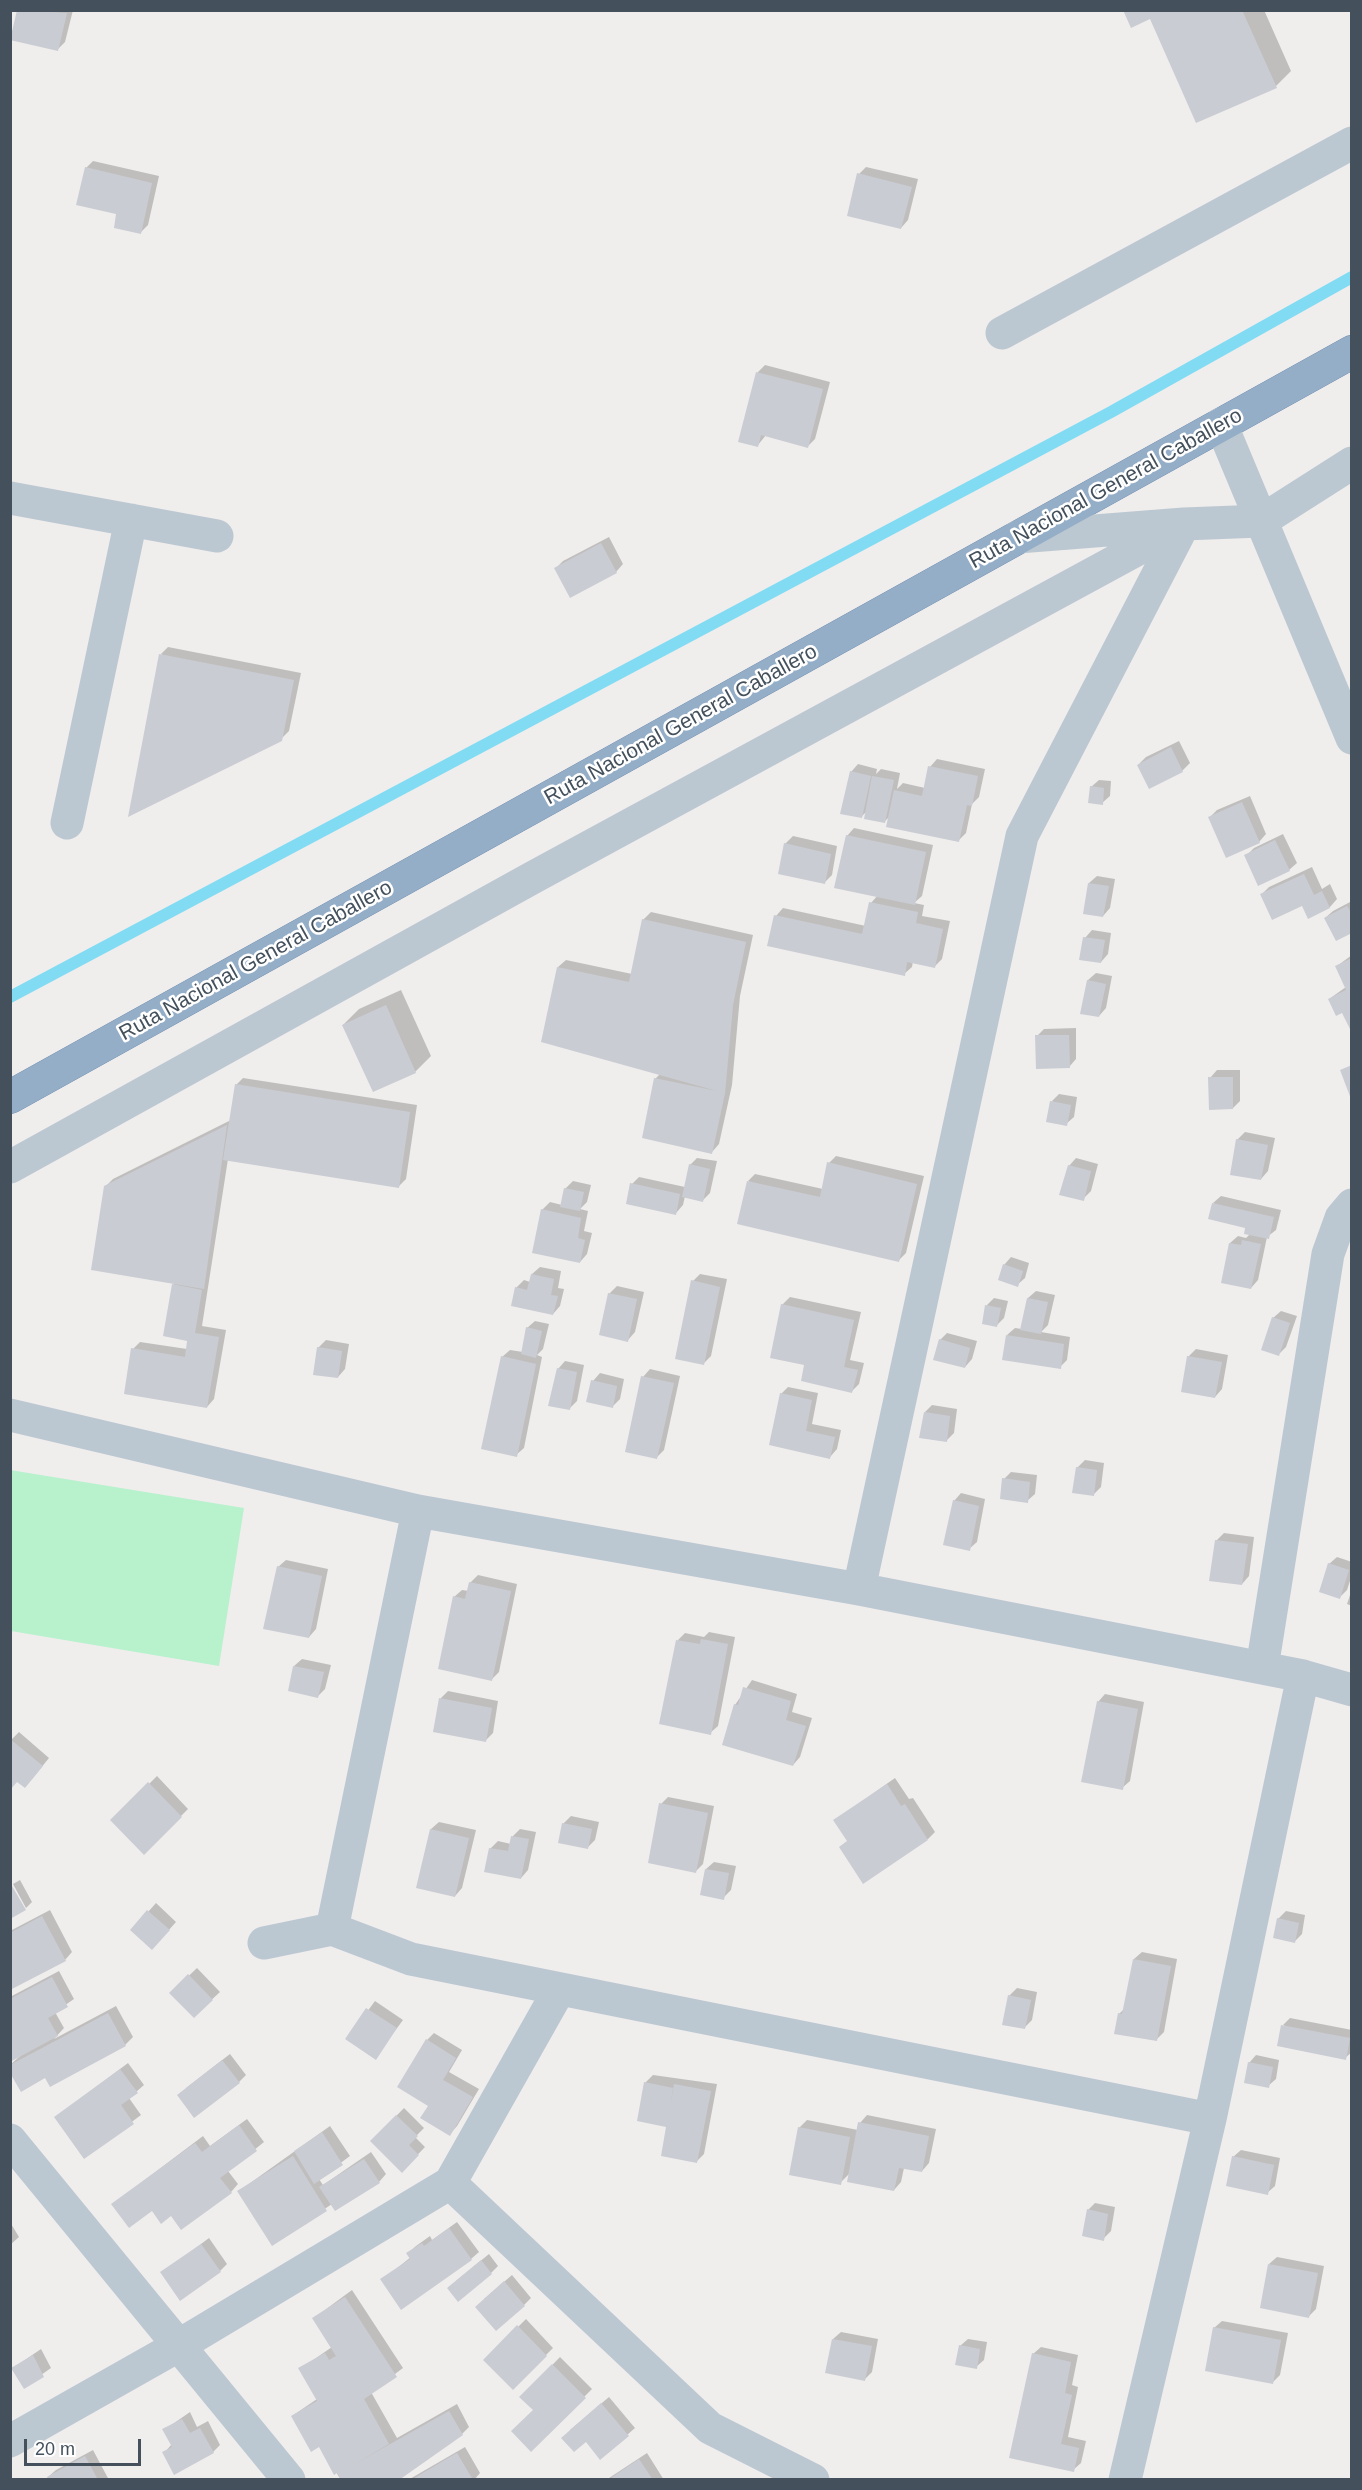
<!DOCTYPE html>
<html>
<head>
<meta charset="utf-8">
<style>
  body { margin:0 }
  #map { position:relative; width:1362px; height:2490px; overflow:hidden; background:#f0eded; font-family:Arial,sans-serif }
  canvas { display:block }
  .frame { position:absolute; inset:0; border:12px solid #44515c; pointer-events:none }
  .scale { position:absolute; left:24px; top:2439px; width:117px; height:27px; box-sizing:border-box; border:3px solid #44515c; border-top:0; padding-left:8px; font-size:18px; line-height:21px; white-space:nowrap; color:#44515c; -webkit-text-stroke:4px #fff; paint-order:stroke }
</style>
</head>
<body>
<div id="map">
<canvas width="1362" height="2490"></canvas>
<div class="frame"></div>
<div class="scale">20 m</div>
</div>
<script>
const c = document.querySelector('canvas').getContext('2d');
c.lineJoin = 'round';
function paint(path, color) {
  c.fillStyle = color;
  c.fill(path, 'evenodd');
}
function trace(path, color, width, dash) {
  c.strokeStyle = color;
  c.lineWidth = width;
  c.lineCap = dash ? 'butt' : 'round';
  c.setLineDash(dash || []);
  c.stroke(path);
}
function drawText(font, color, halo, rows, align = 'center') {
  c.font = font + ' Arial,sans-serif';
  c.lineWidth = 5;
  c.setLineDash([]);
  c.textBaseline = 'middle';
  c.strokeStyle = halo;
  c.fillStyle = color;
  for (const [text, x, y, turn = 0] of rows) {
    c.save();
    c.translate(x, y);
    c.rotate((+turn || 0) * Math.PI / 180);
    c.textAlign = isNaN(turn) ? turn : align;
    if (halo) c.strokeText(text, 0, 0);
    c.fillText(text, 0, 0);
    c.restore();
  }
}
paint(new Path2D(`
  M10,1470l234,38 -25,158 -208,-35z`), '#b7f2cd');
paint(new Path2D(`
  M19,10h54l-8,32 -7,7z
  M1125,10h139l27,61 -15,15 -125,-69z
  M93,161l66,15 -11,49 -8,8 -22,-20 -32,-45z
  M866,167l52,12 -10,41 -7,8 -42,-54z
  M765,365l65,17 -15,57 -7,7 -42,-11 -8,10v-73z
  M609,537l14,27 -7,8 -60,-4 7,-7z
  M168,647l133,26 -12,58 -8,8 -120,-85z
  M1179,741l11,22 -8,8 -32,16 -12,-22 8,-8z
  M937,759l48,10 -6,28 -7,7 -6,29 -8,8 -68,-25 -6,6 -17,-11 -6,6 -10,-45 7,-8 19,5 -1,5 5,-5 19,4 -3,16 6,-6 22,5 5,-21z
  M1099,780l12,1 -1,15 -8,7 -11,-16z
  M1250,796l16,38 -7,8 -49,-25 7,-7z
  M854,828l79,17 -11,51 -8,7 10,2 -2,11 28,5 -8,38 -7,7 -22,-5 -1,6 -8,7 -128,-58 7,-8 83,18 5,-23 7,-8 -31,-59z
  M1283,834l14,29 -8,7 -30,14 -13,-28 8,-8z
  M793,836l44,10 -5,29 -8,8 -39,-39z
  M1312,867l10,22 8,-5 7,15 -7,8 -21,10 -7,-13 -40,-10 7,-7z
  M1097,876l18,3 -5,29 -7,8 -14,-33z
  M1352,901v30l-27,-13 8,-7z
  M651,912l102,23 -13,61 -8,89 -13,59 -7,8 -57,-73 5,-5 -102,-107 8,-7 66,14 11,-54z
  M1092,930l19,3 -3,21 -7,8 -16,-24z
  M1352,955v74l-9,-18 -14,-12 17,-12 -9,-21z
  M1096,973l16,3 -6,32 -7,8 -11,-36z
  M401,990l30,66 -16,16 -72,-47 16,-16z
  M1076,1028v31l-7,8 -32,-31 7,-7z
  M1217,1070h23v31l-7,7 -23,-30z
  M243,1078l174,27 -11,74 -7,7 -171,-27 -26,167 24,4 -12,69 -7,8 -74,-58 7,-7 47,7 2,-9 -24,-5 9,-53 -69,-95 8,-8 118,-59 5,-35z
  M1059,1094l18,3 -3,20 -8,7 -14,-23z
  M1245,1132l30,6 -7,33 -7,8 -24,-39z
  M836,1156l88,20 -18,77 -7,7 -151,-79 7,-7 68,15 6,-26z
  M697,1158l20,3 -7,32 -7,7 -18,-4 -2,9 -7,8 -44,-29 7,-7 46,10 5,-22z
  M1076,1158l22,6 -7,27 -8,8 -14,-33z
  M573,1181l18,4 -4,17 -7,7 8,2 -4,20 8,2 -5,21 -7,8 -38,-52 8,-8 12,3 3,-16z
  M1221,1196l60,14 -5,20 -9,7 -9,43 -7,8 -21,-45 8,-7 8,2 5,-5 -4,-7 -34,-23z
  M1011,1257l18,6 -4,15 -8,7 -13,-20z
  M540,1267l21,4 -3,17 6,1 -4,17 -7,8 -37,-26 8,-8 6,2 2,-8z
  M700,1274l27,5 -16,77 -7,7 -11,-82z
  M617,1286l27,6 -9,40 -7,8 -19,-46z
  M1036,1291l19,4 -7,30 -7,7 29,5 -3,23 -7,7 -53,-32 8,-7 7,1 6,-31z
  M790,1297l71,15 -11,48 14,3 -5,21 -7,7 -46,-27 -24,-59z
  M994,1298l14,3 -4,17 -8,8 -9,-21z
  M1281,1311l16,5 -11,31 -8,8 -5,-37z
  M535,1321l14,3 -6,25 -6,6 5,2 -18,91 -8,7 -14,-98 8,-7 13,2 4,-24z
  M947,1333l30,8 -5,18 -7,8 -25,-27z
  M326,1340l23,4 -4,25 -7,8 -20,-29z
  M1196,1349l32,6 -6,34 -7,8 -27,-40z
  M565,1361l19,4 -7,36 -8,8 -11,-40z
  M650,1369l30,7 -16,74 -7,7 -14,-80z
  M600,1373l24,6 -4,20 -7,7 -20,-25z
  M788,1387l30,6 -6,31 29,6 -4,19 -7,8 -59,-13 10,-50z
  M932,1405l25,4 -3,24 -8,8 -21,-29z
  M1085,1460l19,3 -3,24 -8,8 -16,-27z
  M1011,1472l26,3 -2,19 -8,7 -23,-22z
  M961,1493l24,6 -8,43 -8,7 -15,-48z
  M1224,1533l30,4 -5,39 -7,8 -26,-43z
  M1337,1557l15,5v13l-5,15 -8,8 -10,-34z
  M286,1560l42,9 -12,60 -7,8 -31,-70z
  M478,1575l39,9 -18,88 -7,7 -38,-82 8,-7 7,1 1,-8z
  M1352,1589v17l-5,-2z
  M709,1632l26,5 -17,89 -8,7 -32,-93 7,-7 19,4z
  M302,1659l29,6 -6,24 -7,7 -24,-30z
  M752,1680l45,14 -5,18 20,6 -12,39 -7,8 -58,-60z
  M448,1691l50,10 -5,32 -8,8 -50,-10 6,-33z
  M1105,1694l39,8 -14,79 -8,7 -24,-86z
  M19,1732l30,26 -17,21 -14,1 -8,-39z
  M157,1776l31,33 -44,44 -31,-33z
  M895,1778l14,21 4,-1 22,34 -7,7 -80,1 -13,-20z
  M668,1797l46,9 -11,58 -7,7 -35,-67z
  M571,1816l28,6 -4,18 -8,8 -24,-24z
  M439,1822l37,8 -14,58 -7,8 -37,-10 13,-57z
  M520,1829l16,3 -8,38 -7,8 -31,-29 8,-8 13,3 2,-8z
  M714,1862l22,4 -5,24 -8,8 -17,-29z
  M20,1880l12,22 -6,6 -13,-24z
  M156,1903l20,19 -16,18 -28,-10z
  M50,1910l22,42 -7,8 -55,29v-58z
  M1286,1911l19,4 -3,19 -7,7 -17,-22z
  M1142,1952l35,7 -13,73 -8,8 -37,-26 6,-6 9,-49z
  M197,1968l23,24 -26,24 -23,-23z
  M59,1971l15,28 -19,13 9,16 -10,11 62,-33 17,31 -8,8 -79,31 -36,-11 10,-9 -10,4v-63z
  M1017,1988l20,4 -5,28 -7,7 -16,-31z
  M375,2001l28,19 -28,38 -28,-19z
  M1290,2018l62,12v22l-7,6 -62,-33z
  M434,2033l28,17 -13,22 30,17 -22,37 -7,8 -20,-29 -3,-65z
  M230,2054l16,21 -7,7 -53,6z
  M1256,2055l23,5 -3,19 -8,7 -19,-23z
  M128,2063l16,22 -15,13 12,17 -56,42 -29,-40z
  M653,2075l64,9 -13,70 -7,7 -29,-35 -23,-43z
  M404,2108l20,20 -9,9 10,10 -23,24 -30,-30z
  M867,2115l69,14 -7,34 -7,8 -18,-3 -3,14 -7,8 -44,-17 -10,10 -41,-55 8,-8 51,10 2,-7z
  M247,2119l17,23 -36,29 10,13 -7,8 -59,22 -59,-10 90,-68 7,10z
  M330,2126l20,30 -31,23 4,6 48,-33 15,22 -7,8 -47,22 -60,40 -33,-53z
  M1241,2150l39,8 -5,28 -8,7 -34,-36z
  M1095,2203l20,4 -4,24 -8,8 -15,-29z
  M10,2222l9,15 -9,8z
  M457,2222l22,30 -8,7 -89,21 29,-23 -3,-4 8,-7 14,-10 2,4z
  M209,2238l18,26 -7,7 -58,2z
  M489,2254l9,12 -7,7 -35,8z
  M1277,2257l47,9 -8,43 -7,7 -40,-52z
  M512,2275l19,23 -7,7 -40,-6z
  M352,2290l51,78 -32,24 26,46 60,-34 12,23 -7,7 -121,46 -22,-35 -27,-29 25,-17 -17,-30 32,-22 -18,-29z
  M526,2319l27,29 -40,40 -28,-28z
  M1222,2321l66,12 -8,42 -8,8 -58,-55z
  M841,2332l37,7 -6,33 -8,8 -31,-41z
  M968,2339l19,3 -3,18 -8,7 -16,-21z
  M1041,2347l37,8 -6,30 6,2 -10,50 18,4 -5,22 -8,7 -62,-14 22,-102z
  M41,2349l10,19 -27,19 -11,-19z
  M560,2357l32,32 -61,61 4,-40 -14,-13z
  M609,2397l26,31 -8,7 -41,5 -16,-10z
  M190,2412l7,15 11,-6 12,24 -7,7 -49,1 8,-9 -8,-14z
  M465,2447l15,26 -6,7h-66z
  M93,2450l16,30h-59l-2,-3 8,-7z
  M647,2453l17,27h-58z`), '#0003');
trace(new Path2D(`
  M10,997l1101,-585 241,-135`), '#80dbf3', 12);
paint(new Path2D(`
  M17,10l50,3 -9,38 -48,-11z
  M1123,10h119l35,78 -81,35 -46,-104 -19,9z
  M85,167l67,16 -11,51 -27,-6 2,-14 -40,-9z
  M857,173l55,14 -11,42 -54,-13z
  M756,372l67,17 -15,59 -47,-13 -3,12 -20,-5z
  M601,543l16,30 -47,25 -16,-30z
  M159,654l135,26 -12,61 -154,76z
  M1171,747l12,25 -34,17 -12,-24z
  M928,766l50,10 -6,30 -5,-1 -8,37 -73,-15 8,-37 28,6z
  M850,771l21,5 -9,42 -22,-4z
  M872,776l22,4 -9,43 -21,-4z
  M1090,786l14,2 -1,17 -15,-2z
  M1242,802l18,41 -34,15 -18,-41z
  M846,835l80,17 -11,53 -81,-17z
  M1275,840l15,31 -32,15 -14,-31z
  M784,843l47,11 -6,30 -47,-10z
  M1304,874l10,21 8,-4 8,17 -22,11 -6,-13 -30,14 -12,-26z
  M1088,883l21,3 -6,31 -20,-3z
  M869,902l49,10 -2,11 27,6 -8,39 -28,-6 -2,14 -138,-30 7,-31 88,19z
  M1347,906l5,8v19l-16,8 -12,-23z
  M642,919l104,23 -13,63 -8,88 -13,61 -70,-16 12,-60 63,13 -176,-49 16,-75 72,15z
  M1083,937l22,3 -4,23 -22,-3z
  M1352,958v75l-10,-20 -6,3 -8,-17 18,-9 -11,-24z
  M1087,980l19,4 -7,33 -19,-3z
  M386,1005l30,68 -43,19 -31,-67z
  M1035,1035h34l1,33 -34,1z
  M1352,1065v34h-1l-11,-29z
  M1208,1077h25v32l-24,1z
  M235,1084l175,28 -11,76 -176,-28z
  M1050,1101l21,4 -4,21 -21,-4z
  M227,1125l-23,164 -113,-19 13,-84z
  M1236,1139l32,6 -7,35 -31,-5z
  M827,1162l90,22 -18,78 -162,-38 10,-43 73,16z
  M689,1164l21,5 -7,33 -21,-5z
  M1068,1165l23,6 -7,30 -25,-6z
  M630,1183l50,11 -4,21 -50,-11z
  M564,1188l20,4 -4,19 -20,-4z
  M1212,1203l62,14 -5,22 -25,-5 1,-6 -37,-9z
  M541,1209l40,9 -3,20 7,2 -5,23 -48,-10z
  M1242,1240l19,4 -10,45 -30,-6 8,-40 12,2z
  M1003,1264l20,7 -5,16 -20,-7z
  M531,1274l23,5 -3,16 7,1 -5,19 -42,-9 4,-19 12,3z
  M691,1280l29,7 -16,78 -29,-6z
  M172,1284l30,6 -7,43 24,4 -12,71 -83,-14 7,-46 54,9 2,-16 -24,-5z
  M608,1293l29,6 -9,43 -29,-7z
  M1027,1298l21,4 -7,32 -21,-4z
  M781,1304l73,16 -10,47 14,3 -6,23 -51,-12 3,-16 -34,-7z
  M985,1305l16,3 -4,19 -15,-3z
  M1272,1317l18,6 -11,33 -18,-6z
  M526,1327l16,4 -6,27 -15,-4z
  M1006,1335l58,9 -3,25 -59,-9z
  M939,1339l31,9 -5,20 -32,-8z
  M317,1347l25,4 -4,27 -25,-3z
  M501,1356l35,8 -19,93 -36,-8z
  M1187,1356l35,6 -7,36 -34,-6z
  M557,1368l20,4 -7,38 -22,-4z
  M641,1376l33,7 -17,76 -32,-7z
  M591,1380l26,6 -4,22 -27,-6z
  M780,1393l32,7 -6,31 29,6 -5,22 -61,-14z
  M924,1412l26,4 -3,26 -28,-4z
  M1076,1467l21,3 -3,26 -22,-3z
  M1002,1478l28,4 -2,21 -28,-4z
  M953,1500l26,6 -9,45 -27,-6z
  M1215,1540l33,4 -6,41 -33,-4z
  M1328,1563l21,7 -9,29 -21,-7z
  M277,1566l45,10 -13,62 -46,-9z
  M469,1582l42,9 -19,90 -54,-12 15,-73 12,3z
  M701,1639l27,5 -17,91 -52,-11 17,-84 24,4z
  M293,1666l31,6 -6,26 -30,-7z
  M743,1687l48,14 -5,19 20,6 -13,40 -71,-21 12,-41 4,1z
  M439,1698l53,10 -6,34 -53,-10z
  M1097,1701l41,8 -15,81 -42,-8z
  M10,1739l33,27 -18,22 -8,-6 -7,8z
  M148,1782l34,35 -38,38 -34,-35z
  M887,1784l14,22 4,-2 23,36 -65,44 -24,-37 8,-6 -14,-21z
  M659,1803l49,10 -12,60 -48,-10z
  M562,1823l30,6 -4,20 -30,-6z
  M430,1829l39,9 -14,59 -39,-9z
  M511,1836l18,3 -8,40 -37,-7 5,-24 19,3z
  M705,1869l24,4 -5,27 -24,-5z
  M12,1886l14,24 -16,9v-32z
  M147,1910l23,20 -18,20 -22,-20z
  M42,1916l24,45 -56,29v-57z
  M1277,1918l22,5 -4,20 -22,-5z
  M1133,1959l38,7 -14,75 -43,-7 4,-21 4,1z
  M188,1974l25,26 -19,18 -25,-25z
  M52,1977l16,30 -20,11 10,18 -48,26v-63z
  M1008,1995l23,5 -6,29 -23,-4z
  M366,2008l31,20 -21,32 -31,-21z
  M108,2013l18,33 -76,41 -5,-9 -24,14 -11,-19v-8z
  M1281,2025l69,13 -4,22 -69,-14z
  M426,2039l30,19 -13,22 30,17 -23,39 -30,-18 8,-12 -31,-19z
  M222,2060l18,23 -46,35 -17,-23z
  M1248,2062l25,5 -4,21 -25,-5z
  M120,2069l18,24 -17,12 13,19 -50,35 -30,-42z
  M644,2082l29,6 -3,20 4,-24 37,7 -14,72 -36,-7 5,-29 -29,-6z
  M396,2115l22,21 -9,9 10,10 -17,18 -32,-32z
  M858,2122l71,14 -7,36 -23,-4 -5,23 -47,-9z
  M239,2125l18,26 -37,27 12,15 -51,37 -10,-14 -10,8 -9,-13 -23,17 -18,-24 84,-61 7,9z
  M798,2127l52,10 -9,48 -52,-10z
  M322,2132l21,33 -29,19 -20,-33z
  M293,2156l34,55 -55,35 -35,-55z
  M1232,2156l42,9 -6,30 -42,-9z
  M364,2159l16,24 -45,28 -16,-24z
  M1087,2209l21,5 -4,27 -22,-5z
  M449,2228l23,32 -71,50 -21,-31 30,-20 -4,-6 16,-10 2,3z
  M201,2244l20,28 -41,29 -20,-29z
  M481,2260l11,14 -34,28 -11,-14z
  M1268,2264l50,9 -9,45 -49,-10z
  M504,2281l21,25 -29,25 -21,-24z
  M345,2297l52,80 -33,22 25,45 -36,21 96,-54 14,24 -64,45h-58l-4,-7 -3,2 -15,-28 -8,5 -20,-36 26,-15 -19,-33 27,-15 4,7 7,-4 -24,-38z
  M517,2325l30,31 -34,34 -30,-30z
  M1213,2327l68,13 -8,44 -68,-13z
  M832,2339l40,7 -7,35 -40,-8z
  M959,2345l21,4 -3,20 -22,-4z
  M1032,2353l39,9 -6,31 7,2 -11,49 18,4 -5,24 -65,-14z
  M33,2355l11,22 -20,12 -13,-21z
  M552,2364l34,34 -55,54 -20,-21 22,-21 -14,-13z
  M601,2403l28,33 -29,24 -14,-18 -12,10 -13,-14z
  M182,2419l8,14 10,-5 14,25 -40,22 -12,-23 10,-5 -10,-18z
  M457,2453l16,27h-62l44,-26z
  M85,2456l13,24h-50l-1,-3z
  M639,2459l14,21h-45z`), '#c9ccd2');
const trunk = new Path2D(`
  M10,1097l1342,-745`);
trace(trunk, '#6c8bac', 34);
trace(new Path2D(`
  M1002,333l350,-190
  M10,498l207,38
  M67,823l64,-303
  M10,1167l522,-289 652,-354 77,-3 91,-58
  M10,1415l408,96 441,78 444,87 49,14
  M859,1589l163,-753 162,-312 -166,13
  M1262,1668l66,-414 13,-36 11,-13
  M332,1929l86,-418
  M264,1943l68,-14 79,30 799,160
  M10,2140l279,340
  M450,2183l260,245 103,52
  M10,2441l168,-95 272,-163 109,-193
  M1125,2480l85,-361 93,-443`), '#bcc8d1', 33);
trace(new Path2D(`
  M1221,424l131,314`), '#bcc8d1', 33);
trace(trunk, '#95aec8', 33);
drawText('21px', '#44515c', '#fff', [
  ["Ruta Nacional General Caballero",1106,489,-29],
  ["Ruta Nacional General Caballero",681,725,-29],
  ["Ruta Nacional General Caballero",256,961,-29]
]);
</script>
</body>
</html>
